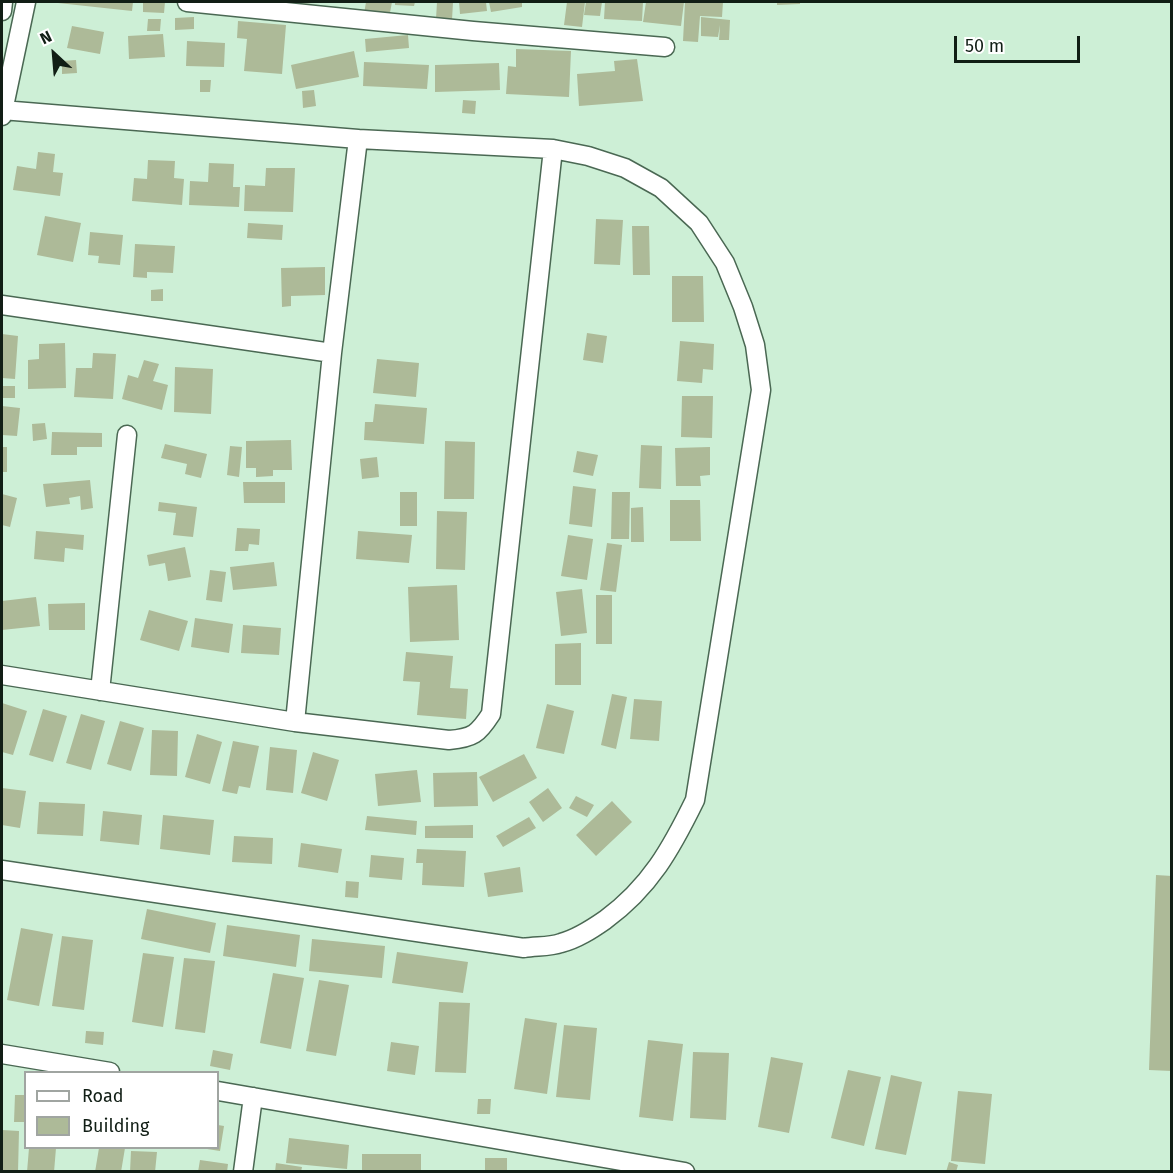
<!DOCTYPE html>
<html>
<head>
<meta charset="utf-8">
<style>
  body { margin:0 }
  #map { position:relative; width:1173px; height:1173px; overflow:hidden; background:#cdefd6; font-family:"Fira Sans",sans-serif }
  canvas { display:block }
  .frame { position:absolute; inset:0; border:3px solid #111e15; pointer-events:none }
  .legend { position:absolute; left:24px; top:1071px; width:195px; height:78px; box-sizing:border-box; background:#fff; border:2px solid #a0a5a1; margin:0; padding:8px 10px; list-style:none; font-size:18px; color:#111e15 }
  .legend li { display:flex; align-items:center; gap:12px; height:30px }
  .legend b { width:30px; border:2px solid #a0a5a1 }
  .north { position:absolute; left:24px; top:24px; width:60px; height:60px; -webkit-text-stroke:4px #fff; paint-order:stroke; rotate:334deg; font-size:16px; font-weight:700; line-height:24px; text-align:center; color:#111e15 }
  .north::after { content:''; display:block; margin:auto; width:21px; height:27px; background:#111e15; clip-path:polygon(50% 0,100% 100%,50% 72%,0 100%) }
  .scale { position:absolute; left:954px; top:36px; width:126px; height:27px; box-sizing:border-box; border:3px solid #111e15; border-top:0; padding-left:8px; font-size:18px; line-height:21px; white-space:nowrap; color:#111e15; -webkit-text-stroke:4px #fff; paint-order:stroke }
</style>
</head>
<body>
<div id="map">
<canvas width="1173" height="1173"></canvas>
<div class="frame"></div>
<ul class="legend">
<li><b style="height:8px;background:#fff"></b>Road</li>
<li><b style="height:16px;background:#adba98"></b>Building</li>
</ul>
<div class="north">N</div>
<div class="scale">50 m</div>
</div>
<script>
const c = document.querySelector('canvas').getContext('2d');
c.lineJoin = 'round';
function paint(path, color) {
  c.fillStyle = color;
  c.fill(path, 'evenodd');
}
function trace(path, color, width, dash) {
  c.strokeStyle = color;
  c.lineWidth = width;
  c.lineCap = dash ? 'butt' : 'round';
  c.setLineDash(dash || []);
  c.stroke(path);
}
paint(new Path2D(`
  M58,2h75l-1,9 -74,-8z
  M143,2h22l-1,11 -21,-1z
  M274,2h41v1l-41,2z
  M366,2h26l-3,16 -25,-4z
  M395,2h20l-1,4 -19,-1z
  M437,2h16l-1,18 -16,-1z
  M459,2h27l1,9 -27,3z
  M489,2h33v5l-31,5z
  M567,2h18l-3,25 -18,-2z
  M586,2h16l-2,14 -16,-1z
  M605,2h38l-1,19 -38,-2z
  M646,2h38l-3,24 -38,-4z
  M685,2h38l-1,15 -22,-1 -2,26 -15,-1z
  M777,2h23v2l-23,1z
  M194,17v12l-19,1v-12z
  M701,17l29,3 -1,20h-10l1,-15 -2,12 -17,-1z
  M148,19h13l-1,12h-13z
  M238,21l48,4 -4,49 -38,-3 3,-32 -10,-1z
  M72,26l32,6 -4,22 -33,-6z
  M163,34l2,23 -36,2 -1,-23z
  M408,35l1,13 -43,4 -1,-13z
  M187,41l38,2 -1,24 -38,-1z
  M516,49l55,2 -2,46 -63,-3 2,-28 8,1z
  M354,51l5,26 -63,12 -5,-24z
  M637,59l6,42 -64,5 -2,-32 38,-3 -1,-10z
  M76,60l1,13 -15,1v-13z
  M364,62l65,3 -2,24 -64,-3z
  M499,63l1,27 -65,2v-27z
  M200,80h11l-1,12h-10z
  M314,90l2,16 -13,2 -1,-17z
  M463,100l13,1 -1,13 -13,-1z
  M38,152l17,2 -2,18 10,1 -3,23 -47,-6 4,-24 19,3z
  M148,160l27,1 -1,17 10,1 -2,26 -50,-4 2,-23 13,1z
  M209,163l25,1 -1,23h7l-1,20 -50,-2 1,-24 18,1z
  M266,168h29l-2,44 -49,-1 1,-26 20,1z
  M45,216l36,7 -8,39 -36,-7z
  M596,219l27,1 -3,45 -26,-1z
  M248,223l35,2 -1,15 -35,-2z
  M632,226h17l1,49h-17z
  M90,232l33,3 -3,30 -22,-2 1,-7 -11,-1z
  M135,244l40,2 -2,27 -26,-1v6l-14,-1z
  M325,267v28l-34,1v10l-9,1 -1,-39z
  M672,276h31l1,46h-32z
  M163,289v12h-12v-11z
  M587,333l20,3 -4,27 -20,-3z
  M2,334l16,2 -3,43 -13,-1z
  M680,341l34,3 -1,26 -10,-1 -1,14 -25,-2z
  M65,343l1,45 -38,1v-29l11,-1v-15z
  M93,353l23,1 -3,45 -39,-2 2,-29h16z
  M377,359l42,4 -3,34 -43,-4z
  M144,360l15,4 -6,17 15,4 -6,25 -40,-11 6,-24 10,3z
  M175,367l38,2 -2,45 -37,-2z
  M2,386h13v12h-13z
  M682,396h31l-1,42 -31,-1z
  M375,404l52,4 -3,36 -60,-4 1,-18h8z
  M2,406l18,2 -3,28 -15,-1z
  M45,423l2,16 -14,2 -1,-17z
  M52,432l50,1v14h-25v8h-26z
  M291,440l1,30h-19v6l-17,1v-9h-10v-27z
  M445,441l30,1 -1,57h-30z
  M165,444l42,10 -6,24 -16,-4 2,-10 -26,-6z
  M641,445l21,1 -1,43 -22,-1z
  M230,446l12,1 -3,30 -12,-2z
  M2,447h5v25h-5z
  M710,447v28l-10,1 1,10h-25l-1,-38z
  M577,451l21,4 -5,21 -20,-4z
  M377,457l2,20 -17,2 -2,-20z
  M90,480l3,28 -12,2 -1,-14 -11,2 1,6 -24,3 -3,-23z
  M243,482h42v21h-41z
  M573,486l23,3 -4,38 -23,-3z
  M400,492h17v34h-17z
  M612,492h18l-1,47h-18z
  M2,494l15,4 -7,29 -8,-2z
  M670,500h30l1,41h-31z
  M159,502l38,5 -4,30 -20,-2 3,-22 -18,-2z
  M643,507l1,35h-13v-34z
  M437,511l30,1 -2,58 -29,-1z
  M237,528l23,1 -1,16 -10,-1 -1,7h-13z
  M36,531l48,4 -1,15 -18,-2 -1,14 -30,-3z
  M358,531l54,4 -3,28 -53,-4z
  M568,535l25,4 -6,41 -26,-4z
  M607,543l15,2 -6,47 -16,-2z
  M185,547l6,30 -23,4 -3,-18 -16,3 -2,-11z
  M274,562l3,24 -44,4 -3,-23z
  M210,570l16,2 -4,30 -16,-2z
  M457,585l2,55 -49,2 -2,-55z
  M582,589l5,44 -26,3 -5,-44z
  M596,595h16v49h-16z
  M36,597l4,29 -38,4v-29z
  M85,603v27h-36l-1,-26z
  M149,610l39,11 -9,30 -39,-11z
  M195,618l38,6 -4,29 -38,-6z
  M243,625l38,3 -2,27 -38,-2z
  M581,643v42h-26v-41z
  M406,652l47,4 -3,32 18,1 -2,30 -49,-4 3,-33 -17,-1z
  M612,694l15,3 -11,52 -15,-4z
  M634,699l28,2 -3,40 -29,-2z
  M2,703l25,8 -14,44 -11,-3z
  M547,704l27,7 -10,43 -28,-6z
  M43,709l24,7 -14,46 -24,-7z
  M81,714l24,7 -14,49 -25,-7z
  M120,721l24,7 -13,43 -24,-7z
  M152,730l26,1 -1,45 -27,-1z
  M197,734l25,8 -12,42 -25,-7z
  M233,741l26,5 -9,42 -11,-2 -2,8 -15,-3z
  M270,747l27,3 -4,43 -27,-3z
  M313,752l26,8 -12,41 -26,-8z
  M524,754l13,24 -44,24 -14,-25z
  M417,770l4,32 -43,4 -3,-32z
  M477,772l1,34 -44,1 -1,-34z
  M2,788l24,3 -6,37 -18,-3z
  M548,788l14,20 -19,14 -14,-20z
  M576,796l18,9 -7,12 -18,-9z
  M612,801l20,21 -36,34 -20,-21z
  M39,802l46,2 -2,32 -46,-2z
  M103,811l39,4 -3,30 -39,-4z
  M163,815l51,5 -4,35 -50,-6z
  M367,816l50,5 -1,14 -51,-5z
  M529,817l7,11 -33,19 -7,-11z
  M473,825v13h-48v-12z
  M234,836l39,2 -1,26 -40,-2z
  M301,843l41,6 -4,24 -40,-6z
  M417,849l49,2 -2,36 -42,-2 1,-22h-7z
  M371,855l33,3 -2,22 -33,-3z
  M520,867l3,25 -35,5 -4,-24z
  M1156,875l16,1v195l-23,-1z
  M346,881l13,1 -1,16 -13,-1z
  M147,909l69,14 -6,30 -69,-14z
  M227,925l73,10 -4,32 -73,-11z
  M21,928l32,6 -14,72 -32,-6z
  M62,936l31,4 -9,70 -32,-4z
  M312,939l73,7 -3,32 -73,-7z
  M397,952l71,10 -5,31 -71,-10z
  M143,953l31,4 -11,70 -31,-5z
  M184,958l31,3 -10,72 -30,-4z
  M273,973l31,5 -13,71 -31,-6z
  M319,980l30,5 -13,71 -30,-5z
  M439,1002l31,1 -4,70 -31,-1z
  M525,1018l32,5 -10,71 -33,-5z
  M564,1025l33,3 -7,72 -34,-3z
  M86,1031l18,1 -1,13 -18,-2z
  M648,1040l35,4 -10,77 -34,-4z
  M391,1042l28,4 -4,29 -28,-4z
  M213,1050l20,4 -3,16 -20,-4z
  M693,1052l36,1 -3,67 -36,-2z
  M771,1057l32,6 -14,70 -31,-6z
  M848,1070l33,7 -17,69 -33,-8z
  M891,1075l31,7 -16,73 -31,-6z
  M958,1091l34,3 -7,70 -34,-3z
  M15,1095h11v27h-12z
  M478,1099h13l-1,15h-13z
  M218,1125l6,1 -4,25 -13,-2 11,-1z
  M2,1130l17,1 -1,41h-16z
  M289,1138l60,7 -2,24 -61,-6z
  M29,1148h27l-2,24h-27z
  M99,1148h26l-4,24h-26z
  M131,1151l26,1 -2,20h-25z
  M362,1154h59v18h-59z
  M485,1158h22v14h-22z
  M200,1160l28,4 -1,8h-29z
  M949,1162l9,3 -2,7h-10z
  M276,1163l26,4 -1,5h-26z`), '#adba98');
const minor = new Path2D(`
  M187,2l286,29 192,16
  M2,11l1,-9
  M2,110l356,29 195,10 35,7 37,12 36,20 38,35 26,40 18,44 12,38 6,45 -66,410c-24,49 -45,87 -90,120 -13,9 -28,19 -44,23 -11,4 -25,3 -37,5l-522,-78
  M2,116l24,-114
  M2,305l330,48
  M2,675l293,47 154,18c24,-2 29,-6 42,-26l62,-565
  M100,691l27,-256
  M295,722l37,-369 26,-214
  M2,1054l108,18
  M218,1091l467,81
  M243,1172l10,-75`);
trace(minor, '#4a6853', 21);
trace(minor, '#fff', 18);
</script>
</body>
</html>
